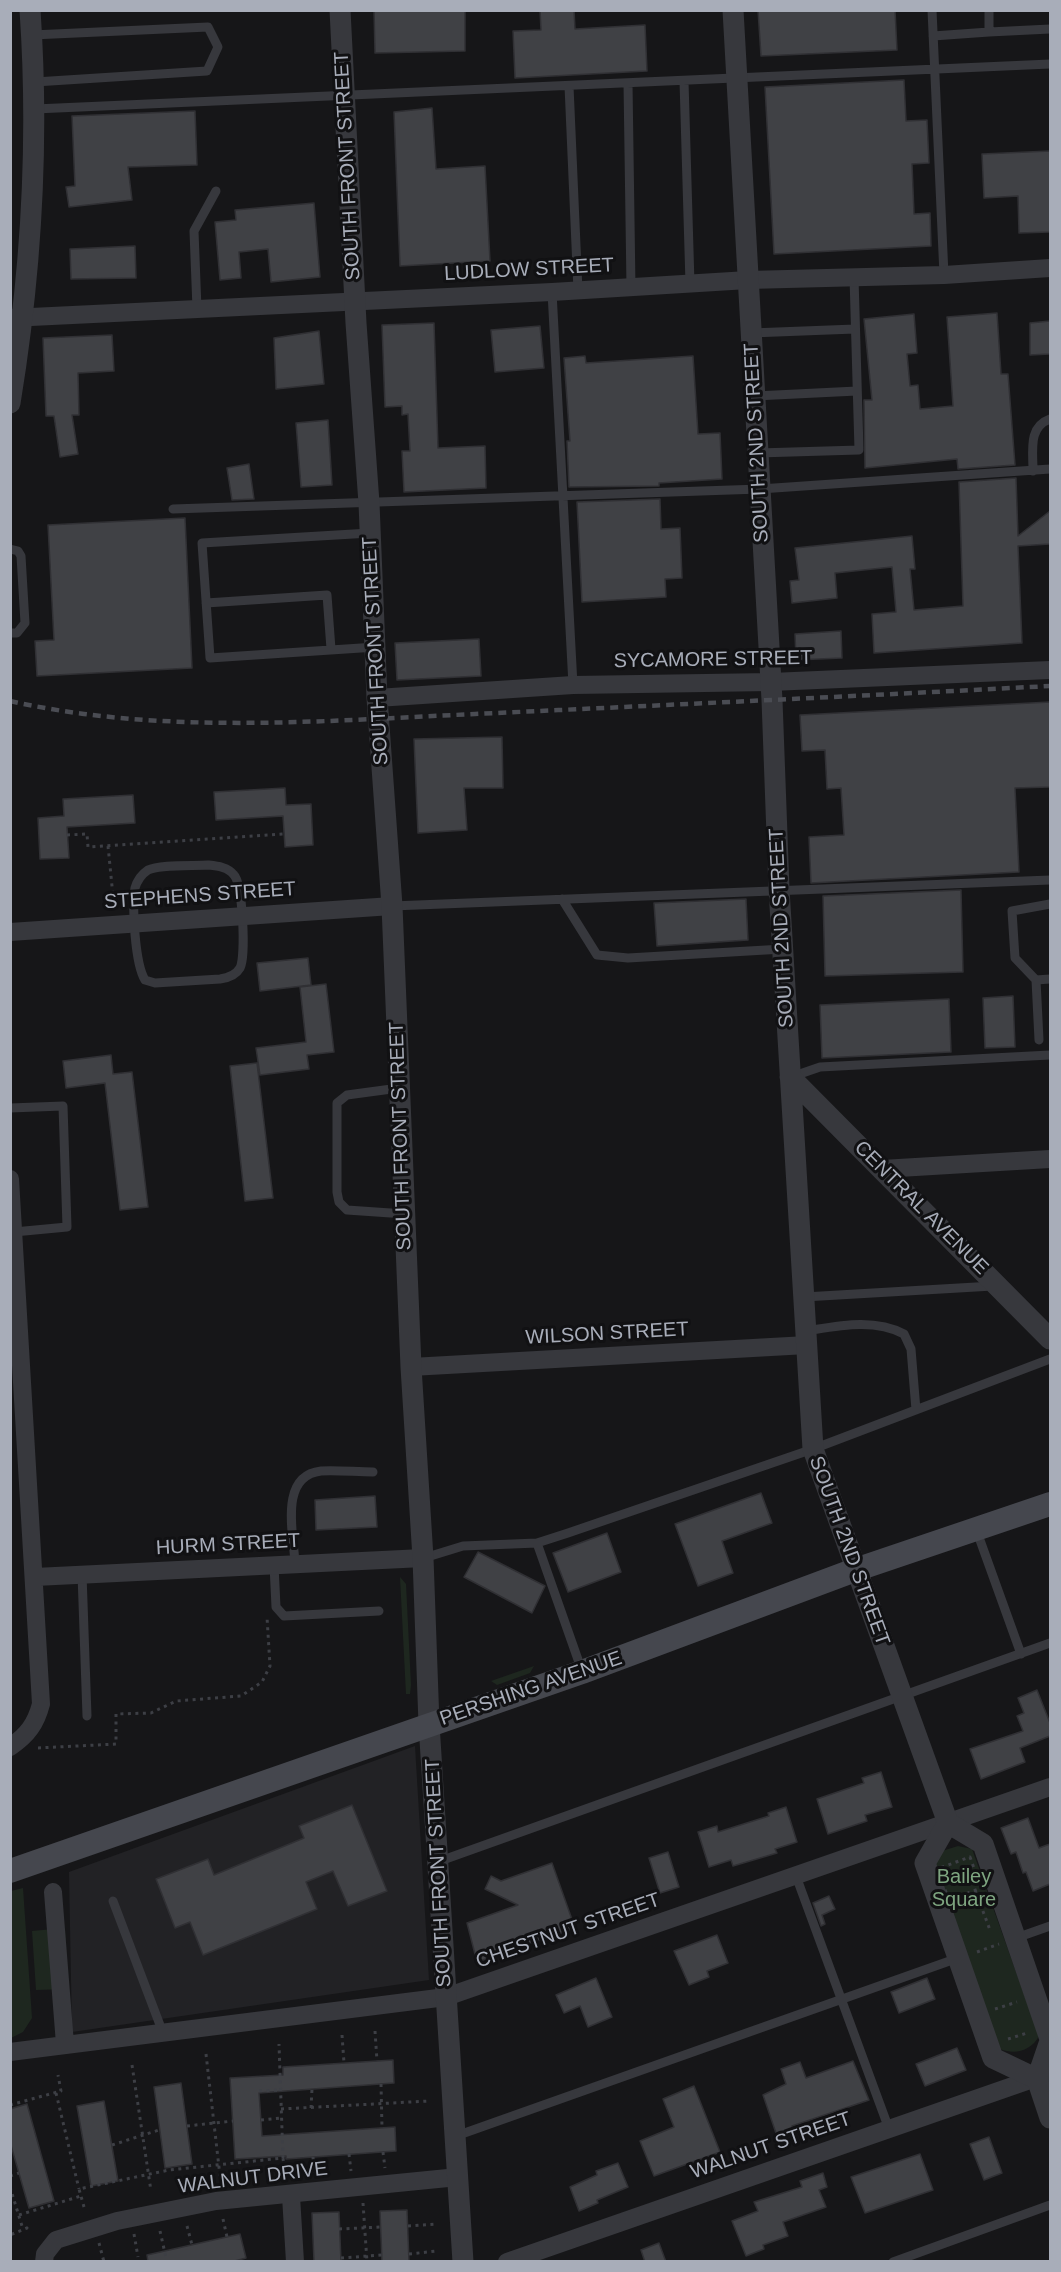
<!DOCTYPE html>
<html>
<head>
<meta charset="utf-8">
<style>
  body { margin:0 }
  #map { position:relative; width:1061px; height:2272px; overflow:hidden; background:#161618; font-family:Helvetica,sans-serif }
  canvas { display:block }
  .frame { position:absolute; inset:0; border:12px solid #a8adb9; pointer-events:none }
</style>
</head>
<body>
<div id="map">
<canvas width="1061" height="2272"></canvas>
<div class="frame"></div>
</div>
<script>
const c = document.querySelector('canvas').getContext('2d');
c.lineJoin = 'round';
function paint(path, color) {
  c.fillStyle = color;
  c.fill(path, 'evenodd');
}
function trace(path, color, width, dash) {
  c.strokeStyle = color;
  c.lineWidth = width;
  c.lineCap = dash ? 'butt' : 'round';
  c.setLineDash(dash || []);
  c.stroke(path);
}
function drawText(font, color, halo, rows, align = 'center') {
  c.font = font + ' Helvetica,sans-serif';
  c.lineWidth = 6;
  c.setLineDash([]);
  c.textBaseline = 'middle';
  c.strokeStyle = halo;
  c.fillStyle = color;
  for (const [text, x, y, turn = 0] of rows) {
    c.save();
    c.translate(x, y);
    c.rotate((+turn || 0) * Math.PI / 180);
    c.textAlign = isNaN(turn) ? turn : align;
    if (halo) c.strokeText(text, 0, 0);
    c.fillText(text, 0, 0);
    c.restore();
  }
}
paint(new Path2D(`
  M415,1746l14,234 -357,52 -3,-160z`), '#222225');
paint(new Path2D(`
  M400,1577l6,7 5,101 -1,9h-4z
  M534,1666l-4,7 -33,12 -6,-4z
  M958,1846l14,3 67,187c-8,15 -24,19 -39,13l-68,-186 10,-12z
  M23,1888l9,130 -9,14 -12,6v-147z
  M65,1928l3,61 -32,1 -4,-59z`), '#1e271f');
const building = new Path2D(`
  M374,10h91v41l-90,2z
  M540,10h34l1,19 70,-4 2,46 -132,7 -2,-47 28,-1z
  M758,10h137l2,40 -136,6z
  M904,80l2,41 21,-1 2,43 -17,1 2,50 16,-1 1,33 -157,8 -9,-167z
  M432,108l4,61 49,-3 5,95 -90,5 -6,-154z
  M195,111l2,54 -69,2 4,33 -63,7 -3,-20 9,-1 -3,-70z
  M1050,151v81l-31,1 -1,-37 -34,2 -2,-44z
  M314,203l6,74 -49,5 -3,-33 -29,3 2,26 -21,2 -5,-58 21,-2 -1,-10z
  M135,246l1,32 -65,1 -1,-30z
  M997,313l4,61h7l7,91 -57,4 -1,-10 -92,9 -1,-68h8l-8,-81 50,-5 3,39 -10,1 3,32 8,-1 2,24 33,-3 -6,-89z
  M1050,321v33l-20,1v-32z
  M434,323l4,125 47,-2 1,42 -82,4 -2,-41h8l-2,-37 -6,1v-9l-17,1 -3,-82z
  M540,326l4,42 -49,4 -4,-42z
  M319,331l5,53 -48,5 -2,-51z
  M112,335l2,36 -36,2 1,42h-7l6,39 -18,3 -6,-41h-8l-3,-78z
  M585,356l1,7 107,-7 5,78 22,-1 2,46 -63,4v3l-90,1 -2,-46h3l-6,-83z
  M328,420l4,65 -31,2 -5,-64z
  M249,464l5,35 -22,1 -5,-32z
  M1016,478l2,58 32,-25v33l-32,2 4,97 -148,10 -2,-39 24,-2 -4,-45 -57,6 2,25 -45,5 -2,-22 9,-1 -4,-32 117,-12 3,33h-5l4,41 49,-4 -4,-124z
  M660,499l1,30 19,-1 2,50 -17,1 1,18 -84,5 -5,-100z
  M185,518l7,150 -155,8 -2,-35 19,-1 -6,-115z
  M841,631l1,27 -46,2 -1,-26z
  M479,639l2,37 -84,4 -2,-37z
  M1050,702v85l-35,1 4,84 -208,11 -2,-46 35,-2 -3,-47 -14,1 -2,-39 -23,1 -2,-36z
  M502,737l1,51h-39l3,42 -49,3 -4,-94z
  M285,788l1,17 25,-1 2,41 -28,2 -2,-31 -67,4 -2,-28z
  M133,795l2,28 -68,4 2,31 -29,1 -2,-41 26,-2 -1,-17z
  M961,890l2,82 -138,4 -2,-80z
  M746,899l2,41 -91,6 -3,-43z
  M308,958l3,27 -51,6 -3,-28z
  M326,984l8,68 -27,3 2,14 -49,6 -4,-27 50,-6 -6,-55z
  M1013,996l2,51 -30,1 -2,-50z
  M949,999l2,53 -129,6 -2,-53z
  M111,1055l2,19 19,-2 16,135 -28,3 -15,-127 -39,5 -3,-27z
  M257,1063l16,135 -28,3 -15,-135z
  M761,1493l11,30 -50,18 11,32 -35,13 -23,-62z
  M375,1496l2,31 -61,3 -1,-30z
  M607,1533l14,39 -53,20 -15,-39z
  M478,1552l67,34 -13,27 -68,-36z
  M1037,1690l13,33v13l-30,12 5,14 -44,17 -11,-30 53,-18 -6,-15 7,-3 -6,-15z
  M881,1772l11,35 -27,8 2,6 -39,13 -11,-35 47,-16 -2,-5z
  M352,1805l35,86 -39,15 -15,-35 -27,11 11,27 -114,46 -13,-33 -15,6 -19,-49 52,-20 6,16 90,-37 -5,-12z
  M786,1807l11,35 -22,7 2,4 -44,13 -2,-6 -22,7 -11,-35 19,-6 1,6 51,-16 -1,-3z
  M1028,1818l11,30 11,-4v40l-17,7 -7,-19 -3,1 -7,-21 -5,2 -10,-26z
  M668,1852l11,35 -19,6 -11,-35z
  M552,1863l23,65 -98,34 -10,-39 51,-18 -33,-16 6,-13 10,5z
  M829,1896l6,13 -13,6 3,9 -4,2 -8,-23z
  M717,1935l11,28 -21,8 2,6 -20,8 -15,-34z
  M596,1978l16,39 -24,10 -8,-21 -16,7 -8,-18z
  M927,1978l8,21 -36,14 -8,-21z
  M957,2048l9,22 -41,16 -9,-22z
  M393,2060l1,23 -135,10 3,43 133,-9 1,24 -110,8v-3l-51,3 -5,-81 53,-3v-8z
  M853,2061l16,39 -77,26 2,7 -16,6 -15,-44 23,-11 -5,-15 19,-7 6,16z
  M181,2083l11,81 -27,4 -11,-81z
  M694,2086l26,66 -66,24 -14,-35 34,-14 -11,-28z
  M104,2101l14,80 -27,5 -14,-80z
  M27,2104l27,97 -25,7 -19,-66v-33z
  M989,2137l13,36 -18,7 -14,-36z
  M920,2154l13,36 -68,23 -14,-36z
  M618,2163l10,24 -31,13 1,3 -19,8 -9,-24 27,-12 -1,-4z
  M823,2173l4,14 -8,3 7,17 -43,15 5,14 -25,9 1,4 -18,7 -14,-35 26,-10 -4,-9 48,-15 -2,-6z
  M407,2210l2,52h-27l-2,-51z
  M339,2212l2,50h-27l-2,-49z
  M240,2234l6,24 -15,4h-83l-1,-7z
  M659,2243l7,19h-21l-4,-12z`);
paint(building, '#404145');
trace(building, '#303034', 1.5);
trace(new Path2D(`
  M67,835l20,-1 1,13 196,-13
  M108,846l6,60
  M38,1748l78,-4v-30l35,-1 25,-12 65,-5 21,-14 8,-16 -3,-49
  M970,1857l11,31 -32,12 -12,-31z
  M975,1890l15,40
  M977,1952l22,-8
  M995,2009l22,-7
  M375,2031l2,30
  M342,2035l2,28
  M1008,2039l19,-6
  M206,2054l14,122
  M132,2065l19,126
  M381,2084l1,44
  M259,2091l22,-1
  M56,2093l23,96
  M10,2105l51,-14 -3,-16
  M311,2108l1,-19
  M281,2109l148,-8
  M261,2120l21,-2
  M187,2126l46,-5
  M112,2145l47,-15
  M383,2152l2,16
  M349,2154l2,17
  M313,2157l1,16
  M283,2158l2,19
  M10,2176l9,-3
  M10,2187l12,39 5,2 -17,7
  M363,2203l4,59
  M84,2207l-5,-18 90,-19 114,-12 -4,-114
  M19,2215l62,-19
  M223,2219l4,18
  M187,2226l5,19
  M408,2226l28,-2
  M339,2229l42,-2
  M160,2231l7,31
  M134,2234l4,23
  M99,2243l5,19
  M409,2254l28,-3
  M341,2258l41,-3
  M231,2261v1`), '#3d3f45', 3, [3, 4.5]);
trace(new Path2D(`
  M932,10l12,265
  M989,10v22l61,-3
  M32,35l176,-8 10,20 -11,24 -172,11
  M933,36l56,-4
  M684,81l6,203
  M628,83l3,205
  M569,86l9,205
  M35,109l1015,-45
  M552,292l21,393
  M197,309l-3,-78 22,-40
  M751,333l104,-4
  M755,396l102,-5
  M758,453l101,-3 -5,-173
  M1033,471c0,-21 -5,-44 17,-52
  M173,509l587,-20 290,-20
  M370,533l-168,10 8,115 166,-11
  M10,549l8,2 3,5 4,67 -8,10h-7
  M206,603l121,-8 4,54
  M208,865c9,1 20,2 26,10 9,9 12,82 6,93 -4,7 -13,10 -20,11l-65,4 -10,-3c-10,-16 -13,-72 -10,-92 2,-7 7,-14 13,-18 11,-6 46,-4 60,-5z
  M562,899l35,56 31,3 155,-9
  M392,906l658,-26
  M1036,980l-21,-22 -3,-47 38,-7
  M1039,1040l-3,-60 14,-1
  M791,1077l29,-10 230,-12
  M399,1088l-52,7 -10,8v89l2,10 8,8 58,4
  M10,1108l53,-2 4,121 -53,5
  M804,1297l189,-11
  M806,1331c32,-5 68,-13 98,3l7,15 5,61
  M976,1529l45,125
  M537,1543l45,128
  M424,1558l39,-12 74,-3 31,-10 245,-84 237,-90
  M295,1564c-1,-29 -17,-88 26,-93 17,-1 35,1 52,1
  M274,1565l2,42 8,9 95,-5
  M82,1574l5,142
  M440,1861l610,-218
  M796,1876l93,253
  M113,1901l50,132
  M1016,1938l34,-12
  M456,2136l502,-178
  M893,2262l157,-57`), '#37383d', 9);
trace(new Path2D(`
  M10,318l542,-26 196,-12 196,-5 106,-7
  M377,698l196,-13 198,-3 279,-12
  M10,932l382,-26
  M882,1169l168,-10
  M10,1179l31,525c-5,19 -13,31 -31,43
  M411,1367l396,-22
  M35,1577l388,-19
  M53,1892l12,152
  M10,2052l436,-55 604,-210
  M291,2196l4,66
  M44,2262l1,-8 11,-14 61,-19 99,-20 242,-24
  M507,2262l543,-189`), '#37383d', 18);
trace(new Path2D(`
  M340,10l16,313 13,180 8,195 15,208 19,461 12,191 6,166 34,538
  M733,10l39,690 7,189 34,560 135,374 35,21 67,195
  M10,403c21,-128 29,-263 20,-393
  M790,1077l260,262
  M948,1823l-23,40 68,195 44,21
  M1050,2041l-13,38 13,39`), '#37383d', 21);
trace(new Path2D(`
  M10,1871l572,-199 273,-102 195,-66`), '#45474e', 24);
trace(new Path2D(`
  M10,701c152,34 311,20 465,13 192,-9 384,-18 575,-28`), '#4a4c53', 4.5, [8, 6]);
drawText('20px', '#a8adb9', '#111113', [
  ["SOUTH FRONT STREET",348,166,-93],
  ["LUDLOW STREET",529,270,-3],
  ["SOUTH 2ND STREET",757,443,-93],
  ["SOUTH FRONT STREET",376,651,-93],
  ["SYCAMORE STREET",713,660,-1],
  ["STEPHENS STREET",200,896,-4],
  ["SOUTH 2ND STREET",782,928,-93],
  ["SOUTH FRONT STREET",401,1136,-92],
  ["CENTRAL AVENUE",921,1208,45],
  ["WILSON STREET",607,1334,-3],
  ["HURM STREET",228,1545,-3],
  ["SOUTH 2ND STREET",849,1551,70],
  ["PERSHING AVENUE",531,1689,-19],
  ["SOUTH FRONT STREET",439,1873,-93],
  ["CHESTNUT STREET",568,1931,-19],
  ["WALNUT STREET",771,2146,-19],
  ["WALNUT DRIVE",253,2178,-7]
]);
drawText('20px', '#7ea580', '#111113', [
  ["Bailey",964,1877],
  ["Square",964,1900]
]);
</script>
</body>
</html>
